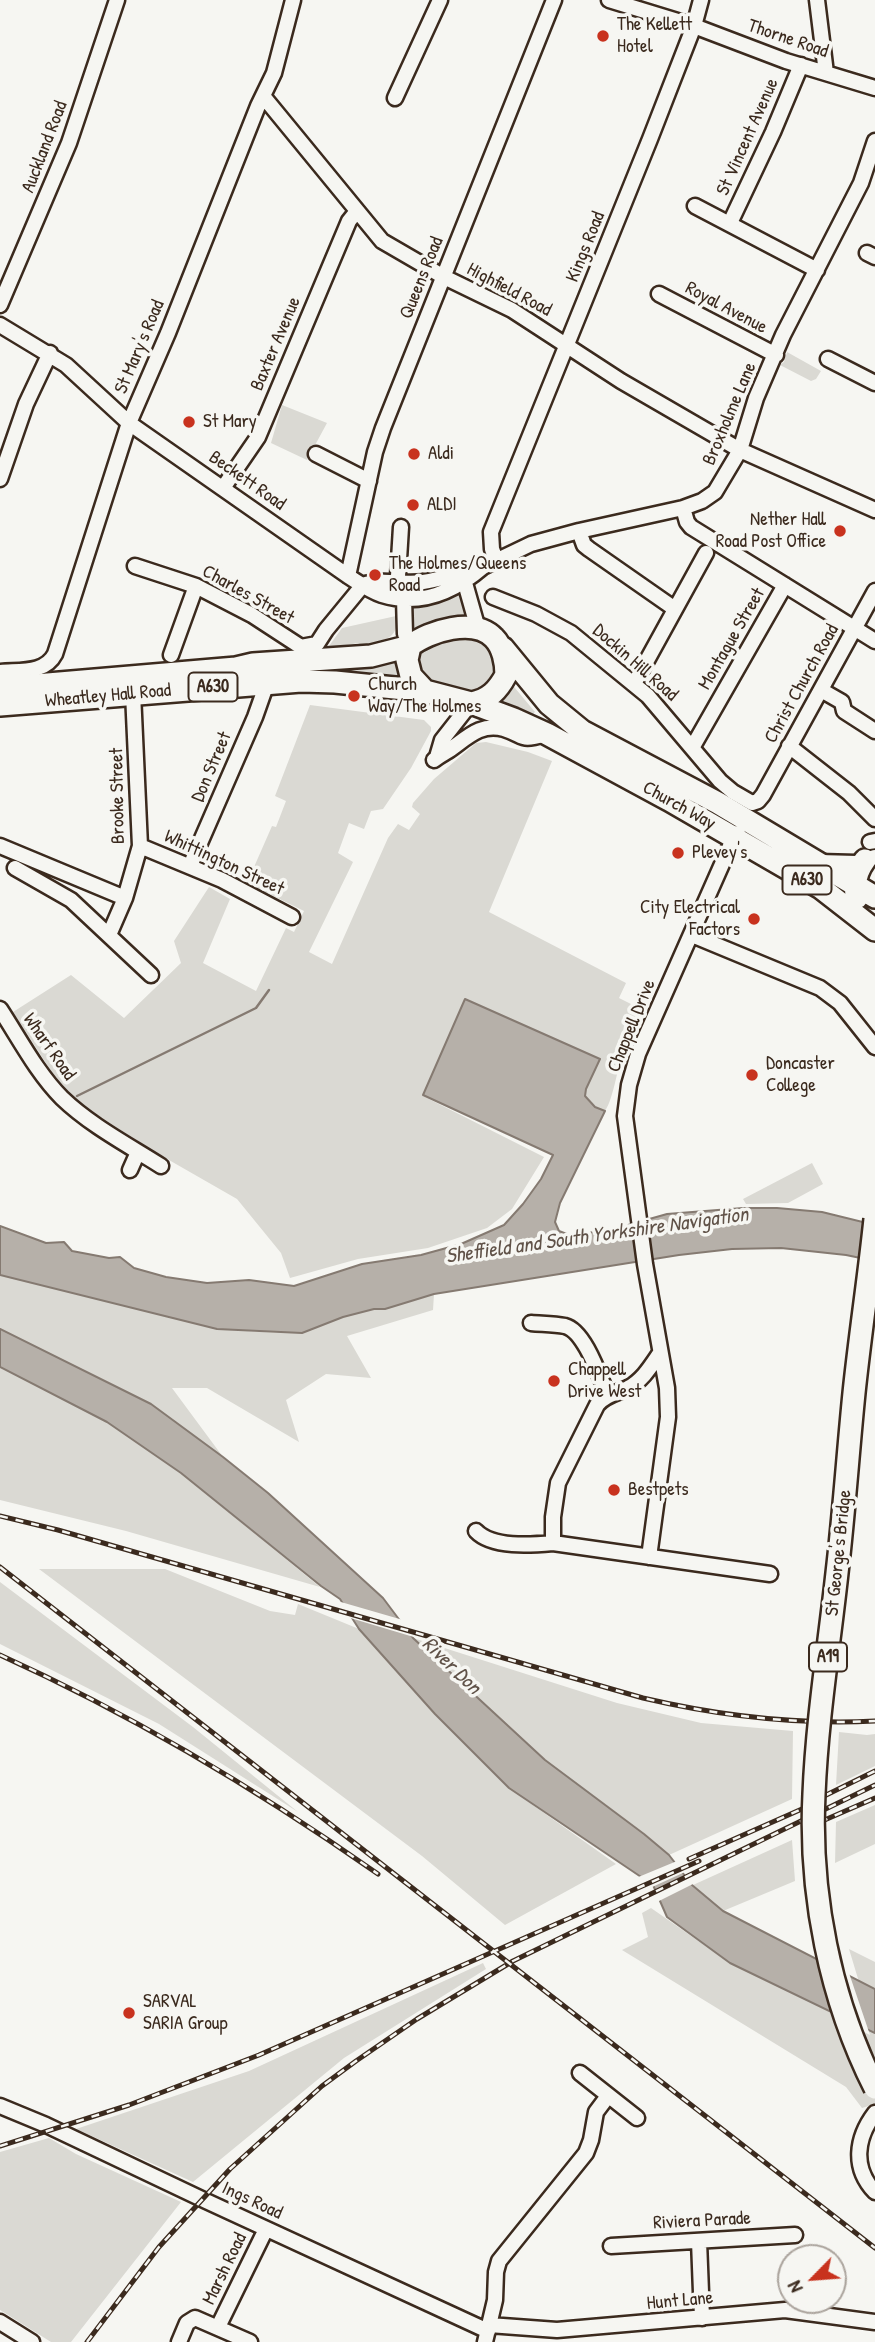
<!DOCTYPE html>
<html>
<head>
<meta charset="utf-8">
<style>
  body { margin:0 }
  #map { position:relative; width:875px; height:2342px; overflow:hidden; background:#f6f6f2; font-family:"Patrick Hand",sans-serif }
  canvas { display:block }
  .north { position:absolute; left:777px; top:2244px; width:70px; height:70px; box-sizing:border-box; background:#f6f6f2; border:2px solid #aba49d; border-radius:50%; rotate:245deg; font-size:19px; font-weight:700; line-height:28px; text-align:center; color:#3b2a1e }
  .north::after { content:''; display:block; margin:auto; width:24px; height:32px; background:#c8321e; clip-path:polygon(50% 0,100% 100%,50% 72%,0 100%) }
</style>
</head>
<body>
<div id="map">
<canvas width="875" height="2342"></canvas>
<div class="north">N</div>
</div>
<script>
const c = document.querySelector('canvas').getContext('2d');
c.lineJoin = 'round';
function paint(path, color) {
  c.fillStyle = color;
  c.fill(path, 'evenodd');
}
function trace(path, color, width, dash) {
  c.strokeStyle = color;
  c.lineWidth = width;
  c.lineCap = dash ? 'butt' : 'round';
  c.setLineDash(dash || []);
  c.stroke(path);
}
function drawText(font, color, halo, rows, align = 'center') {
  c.font = font + ' "Patrick Hand",sans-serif';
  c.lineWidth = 7;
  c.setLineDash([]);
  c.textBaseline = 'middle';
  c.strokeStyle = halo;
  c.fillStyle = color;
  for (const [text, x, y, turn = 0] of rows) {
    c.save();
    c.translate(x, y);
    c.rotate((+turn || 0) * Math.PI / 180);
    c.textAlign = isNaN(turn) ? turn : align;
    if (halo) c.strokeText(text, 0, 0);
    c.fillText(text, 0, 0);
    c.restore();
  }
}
paint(new Path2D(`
  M787,352l34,19 -5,8 -5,2 -31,-16 4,-3z
  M282,405l45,18 -20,37 -36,-17z
  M462,592l10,30 -58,11 -1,-29 38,-8z
  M396,616c4,25 -15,24 -34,30l-4,-3 -11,2 -2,5 -21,3 18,-25z
  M454,638h23l14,8c3,6 7,14 7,21 -4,33 -49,27 -69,15 -14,-8 -16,-27 -1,-36 7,-4 18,-6 26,-8z
  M400,656l6,27 -116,-8 20,-7z
  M510,682l25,30 -2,2 -34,-15z
  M310,705l114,15 7,7v4l-20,37 -28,41 -12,2 -7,18 -15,-6 -11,30 15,9 -44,90 23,12 56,-126 10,-14 11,6 11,-16 -8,-7 1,-4 21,-24 42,-36 10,-1 42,10 24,9 -63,151 137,71 -7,15 24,12c-6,12 -13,23 -18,36 -7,17 -11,52 -20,65l-9,-4 -11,-11 1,-7 14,-30 -135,-60 -42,97 121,61 -32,52 -25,19 -59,20 -70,11 -68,19 -9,-25 -44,-54 -82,-47 -88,-56 -54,-84 58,-37 53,43 57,-55 -7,-22 35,-54 21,12 -27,64 53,28 30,-63 8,4 10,-21 -57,-28 25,-57 4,1 10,-26 -11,-5z
  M812,1163l11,21 -35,19 -42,1 -3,-5z
  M0,1275l217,54 46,3 39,1 41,-16 31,-8h11l49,-15 -1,16 -86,26 24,42 -45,-4 -40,26 13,42 -92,-54h-35l51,69 -72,-53 -151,-75z
  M0,1367l107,55 74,51 139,114 -194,-56 -126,-31z
  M39,1569h126l105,42 25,4 3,-11 61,25 76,85 74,74 107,76 -111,61 -83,-69z
  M0,1582l193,145 105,85 -139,-88 -159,-80z
  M413,1638l204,65 84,20 92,8 -1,68 -123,56 -25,-22 -99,-73z
  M839,1732l28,3 8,-1v32l-39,19z
  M875,1805v39l-40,19 1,-41z
  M792,1840l3,41 -72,30 -30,-26z
  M651,1908l79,55 145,70v71l-13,4 -16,-21 -224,-137 26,-13 -6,-24z
  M849,1949l26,13v27l-16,-7z
  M483,1963l3,6 -142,89 -151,124 -117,-53 173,-58z
  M49,2138l27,16 105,48 -110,140h-20l-51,-32v-158z`), '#dad9d3');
const water = new Path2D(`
  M465,999l135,60 -14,30 -1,7 10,11 10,4 -45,92 -5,19 4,9 13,5 49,-9 46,-13 76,-6h34l45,4 53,13v36l-29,-6 -65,-7 -49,1 -53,6 -245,39 -49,15h-11l-31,8 -41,16 -85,-4 -217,-54v-49l46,17 18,-1 8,9 37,7 11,-1 14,11 32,9 41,6 42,-3 45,6 68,-22 59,-9 40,-11 43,-19 19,-21 18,-25 12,-24 -130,-60z
  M0,1329l151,75 72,53 45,36 115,105 30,40 132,122 99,74 25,21 23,30 31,26 152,78v44l-145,-70 -63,-46 -14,-32 -144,-97 -74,-74 -76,-85 -19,-30 -19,-13 -140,-113 -74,-51 -107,-55z`);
paint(water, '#b6b0a9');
trace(water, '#857a71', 2);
paint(new Path2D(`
  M334,1600l69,20 14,18 -70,-21z
  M677,1861l8,11 -35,16 -14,-10z
  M687,1874l8,9 -38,19 -5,-10z
  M817,1956l32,17 21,62 -36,-18z`), '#f6f6f2');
trace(new Path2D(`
  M77,1096l179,-88 13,-18`), '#857a71', 2.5);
const minor = new Path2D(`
  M609,0l85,26 92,35 89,27
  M817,0l9,73
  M263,96l119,145 62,36 68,33 109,71 119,69 135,60
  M395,98l45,-98
  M695,206l122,64
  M730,223l43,-91 28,-67
  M867,253l8,4
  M659,294l117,61
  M0,305l69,-162 48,-143
  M0,325l66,40 63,58 219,153c11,7 22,15 34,19 39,12 72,-3 101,-28 -20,4 -39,12 -60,15 -20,3 -42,-4 -60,3
  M828,359l47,24
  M316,454l53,27
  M0,479l26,-75 24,-51
  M223,488l35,-51 91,-216 8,-10
  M683,508l4,14 4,5 184,114
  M401,527l-3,49 6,22 1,36
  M579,531l5,14 5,4 86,60
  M496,560l-4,-11 -1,-17 159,-393 44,-113 7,-26
  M135,566l61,20 56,29 49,32
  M483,567l48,-23 48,-13 104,-23 19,-7 13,-9 25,-42 16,-52 27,-63 78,-152 14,-42
  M348,576l27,-124 8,-24 171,-428
  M458,581l7,2 13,46
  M493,597l43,17 35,19 77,63 72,85 13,11 19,11 6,-2 5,-6 112,-204
  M301,647l16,-3 9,-14 37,-45
  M171,655l25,-69
  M0,672c19,-2 45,2 55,-18l74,-231 39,-90 90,-227 16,-33 19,-73
  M634,684l72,-131
  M821,690l21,12 2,9 31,20
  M789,746l60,47 26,26
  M692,748l93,-163
  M437,757l5,-17 29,-37
  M434,760c5,-4 9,-6 14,-9 18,-12 32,-29 56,-22 22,7 15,13 42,5
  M870,842l5,-1
  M0,846l125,52
  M140,846l82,34 70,37
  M819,862l37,1 19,-6
  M190,866l65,-149 12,-34
  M15,868l56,32 80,75
  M109,935l16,-37 15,-52 -7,-153
  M692,935l128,53 20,15 35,44
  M0,1009c19,29 37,64 62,89 28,27 66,47 99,68
  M130,1170l8,-18
  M531,1323c11,1 23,1 34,3 20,5 35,52 43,70
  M476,1531c16,17 55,14 77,12l217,31
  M553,1543v-26l5,-34 39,-78c8,-10 20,-12 31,-17 15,-8 23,-22 32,-35
  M649,1557l19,-140 -1,-29 -22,-124 -20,-148 4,-31 9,-31 96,-217 4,-4
  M580,2073l57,45
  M0,2106l46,19 160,76 282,130
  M875,2113c-19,25 -23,55 0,79
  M699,2241l3,77
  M611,2246l184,-11
  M0,2322l32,20
  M489,2325l68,5 228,-20 90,12
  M218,2327l48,-98
  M179,2342l8,-19 8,-5 55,24
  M485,2342l10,-42 1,-28 3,-11 87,-108 5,-13 5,-28 12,-16`);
const highway = new Path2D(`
  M503,648l46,56 33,27 136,72 157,94
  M0,688l236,-20 17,-4 118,-8 39,-10
  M471,703c18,-3 27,-13 35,-28 0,-12 -3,-28 -12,-37 -20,-21 -65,-7 -84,8l-3,14 4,16 14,15 46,12 43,16 33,15 122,66 152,88 54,42
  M0,705l301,-24 34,1 90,9
  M857,898c-4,-14 -1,-26 8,-38`);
trace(minor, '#3b2a1e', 19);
trace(highway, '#3b2a1e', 26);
trace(minor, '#f6f6f2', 14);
trace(highway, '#f6f6f2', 21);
const rail = new Path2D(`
  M0,1516l58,14 585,168c77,18 153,27 232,23
  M0,1567l875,681
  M0,1655c133,60 258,135 378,219
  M810,1803l65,-32
  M820,1822l55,-24
  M689,1859l131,-58
  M0,2146l129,-41 130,-50 440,-194
  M87,2342l72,-95 71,-78 92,-83 34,-25 61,-42 96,-58 362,-176`);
trace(rail, '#3b2a1e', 5);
trace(rail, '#f6f6f2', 2.5, [8]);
const highwayBridge = new Path2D(`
  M875,1219c-6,58 -15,116 -21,174 -6,60 -10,120 -17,180 -8,73 -20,147 -23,221 -5,100 16,205 61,294`);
trace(highwayBridge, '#3b2a1e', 26, []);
trace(highwayBridge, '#f6f6f2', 21);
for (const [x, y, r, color] of [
  [603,36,7,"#c8321e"],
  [189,422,7,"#c8321e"],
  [414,454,7,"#c8321e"],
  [413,505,7,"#c8321e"],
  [840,531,7,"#c8321e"],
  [375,575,7,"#c8321e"],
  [354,696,7,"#c8321e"],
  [678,853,7,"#c8321e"],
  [754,919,7,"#c8321e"],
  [752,1075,7,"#c8321e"],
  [554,1381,7,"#c8321e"],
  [614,1490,7,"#c8321e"],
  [129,2013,7,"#c8321e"]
]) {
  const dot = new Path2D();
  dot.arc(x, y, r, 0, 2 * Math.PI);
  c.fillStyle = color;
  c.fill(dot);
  trace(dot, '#f6f6f2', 2.5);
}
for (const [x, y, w] of [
  [213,687,49],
  [807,880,49],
  [828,1657,38]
]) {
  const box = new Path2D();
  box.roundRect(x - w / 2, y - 14.5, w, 29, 5);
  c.fillStyle = '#f6f6f2';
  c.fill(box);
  trace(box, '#3b2a1e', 2);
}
drawText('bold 18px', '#3b2a1e', null, [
  ["A630",213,687],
  ["A630",807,880],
  ["A19",828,1657]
]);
drawText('19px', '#3b2a1e', '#f6f6f2', [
  ["The Kellett",617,25],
  ["Hotel",617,47],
  ["St Mary",203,422],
  ["Aldi",428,454],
  ["ALDI",427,505],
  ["Nether Hall",826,520,"right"],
  ["Road Post Office",826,542,"right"],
  ["The Holmes/Queens",389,564],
  ["Road",389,586],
  ["Church",368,685],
  ["Way/The Holmes",368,707],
  ["Plevey's",692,853],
  ["City Electrical",740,908,"right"],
  ["Factors",740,930,"right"],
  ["Doncaster",766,1064],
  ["College",766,1086],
  ["Chappell",568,1370],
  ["Drive West",568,1392],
  ["Bestpets",628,1490],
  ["SARVAL",143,2002],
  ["SARIA Group",143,2024]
], 'left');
drawText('19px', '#3b2a1e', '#f6f6f2', [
  ["Thorne Road",788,39,19],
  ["St Vincent Avenue",748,137,-66],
  ["Auckland Road",45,147,-69],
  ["Kings Road",586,247,-68],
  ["Queens Road",422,278,-68],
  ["Highfield Road",509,290,28],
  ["Royal Avenue",726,308,28],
  ["Baxter Avenue",276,344,-67],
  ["St Mary's Road",140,347,-67],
  ["Broxholme Lane",730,414,-67],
  ["Beckett Road",247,481,35],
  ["Charles Street",248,595,29],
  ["Montague Street",732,639,-60],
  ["Dockin Hill Road",635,663,41],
  ["Christ Church Road",802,684,-61],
  ["Wheatley Hall Road",108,696,-5],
  ["Don Street",212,767,-67],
  ["Brooke Street",118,796,-91],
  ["Church Way",679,806,29],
  ["Whittington Street",224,863,25],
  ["Chappell Drive",632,1026,-68],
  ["Wharf Road",49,1047,55],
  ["St George's Bridge",839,1553,-84],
  ["Ings Road",252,2201,25],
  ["Riviera Parade",702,2221,-3],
  ["Marsh Road",225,2269,-64],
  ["Hunt Lane",680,2301,-5]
]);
drawText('italic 21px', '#605248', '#f6f6f2', [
  ["Sheffield and South Yorkshire Navigation",597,1236,-8],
  ["River Don",451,1666,44]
]);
</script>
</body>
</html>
